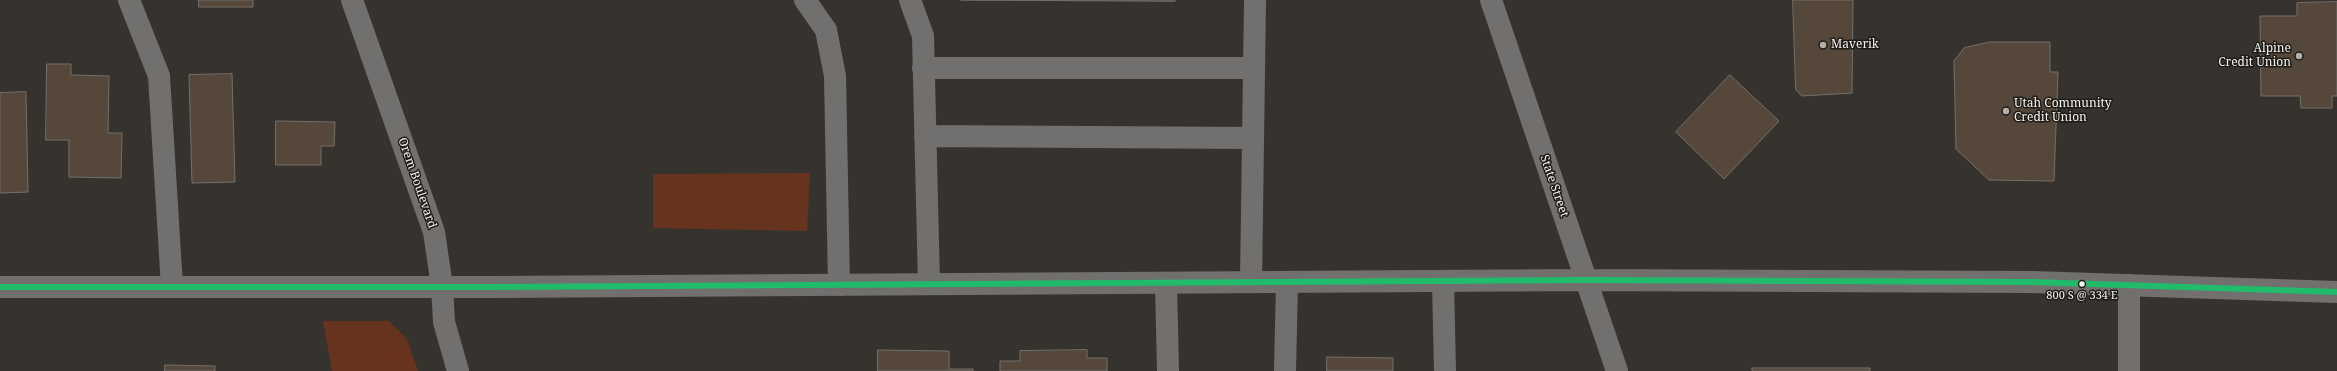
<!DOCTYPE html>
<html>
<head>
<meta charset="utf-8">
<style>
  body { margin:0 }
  canvas { display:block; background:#36332f }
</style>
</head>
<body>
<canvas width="2337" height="371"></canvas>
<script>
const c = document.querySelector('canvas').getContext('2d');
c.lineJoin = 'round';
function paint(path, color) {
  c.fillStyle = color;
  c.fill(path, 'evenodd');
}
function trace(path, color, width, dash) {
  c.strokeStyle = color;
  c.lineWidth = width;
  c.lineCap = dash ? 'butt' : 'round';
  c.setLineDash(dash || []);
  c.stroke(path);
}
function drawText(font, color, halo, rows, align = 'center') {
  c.font = font + ' "Noto Serif",serif';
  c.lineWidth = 3;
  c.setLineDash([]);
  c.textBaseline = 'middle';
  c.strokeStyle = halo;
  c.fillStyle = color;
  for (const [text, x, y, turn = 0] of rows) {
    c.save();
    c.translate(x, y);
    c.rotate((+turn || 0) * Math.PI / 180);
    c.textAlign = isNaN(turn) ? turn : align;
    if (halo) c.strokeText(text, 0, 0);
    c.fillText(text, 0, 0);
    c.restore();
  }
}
paint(new Path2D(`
  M810,173l-3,58 -154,-3v-54z
  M323,321h66l18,18 11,32h-86z`), '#66331f');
const building = new Path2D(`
  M199,0h54v7h-54z
  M961,0h215l-1,1z
  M1793,0h60l-1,93 -50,3 -6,-6z
  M2337,2v94h-5v12h-31l-1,-12h-39l-1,-80h37v-13z
  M1990,42h60v30h8l-4,109 -65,-1 -33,-31 -2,-88 10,-13z
  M47,64h24v11l38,1 -1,57h14l-1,45 -52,-1v-37h-23z
  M232,74l3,108 -43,1 -3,-108z
  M1730,75l49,46 -55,58 -48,-47z
  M26,92l2,100 -28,1v-100z
  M276,121l59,1 -1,24h-13v19h-45z
  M878,350l71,1v18h24v2h-95z
  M1087,350v8h20v13h-107v-10h20v-10z
  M1327,357l66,1v13h-66z
  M165,365l50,1v5h-50z
  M1752,368h118v3h-117z`);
paint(building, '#554739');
trace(building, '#72706c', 1);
trace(new Path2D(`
  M129,0l30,76 13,211
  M352,0l82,232 8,54 2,36 14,49
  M805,0l21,30 9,46 4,209
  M910,0l13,36 6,248
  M923,68h331
  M925,136l328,2
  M1251,282l4,-282
  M1443,282l2,89
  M1166,283l2,88
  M2129,285v86
  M1285,371l2,-89`), '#71706f', 22);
trace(new Path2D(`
  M1491,0l126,371
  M0,287h495l1090,-7 447,2 305,10`), '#72706e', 22);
trace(new Path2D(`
  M0,287h495l1090,-7 447,2 305,10`), '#20bc6c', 6);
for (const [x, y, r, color] of [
  [1823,45,4,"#b3b0ab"],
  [2299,56,4,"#b3b0ab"],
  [2006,111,4,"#b3b0ab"],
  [2082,284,3.5,"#f6f3ee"]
]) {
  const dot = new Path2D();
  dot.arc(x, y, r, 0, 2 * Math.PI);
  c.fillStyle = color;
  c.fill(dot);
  trace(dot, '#1e1c18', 1.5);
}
drawText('11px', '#f6f3ee', '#1e1c18', [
  ["800 S @ 334 E",2082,296]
]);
drawText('12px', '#f6f3ee', '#1e1c18', [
  ["Maverik",1831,45],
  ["Alpine",2291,49,"right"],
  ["Credit Union",2291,63,"right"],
  ["Utah Community",2014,104],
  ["Credit Union",2014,118]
], 'left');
drawText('12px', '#f6f3ee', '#1e1c18', [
  ["Orem Boulevard",417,183,71],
  ["State Street",1554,186,71]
]);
</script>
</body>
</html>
